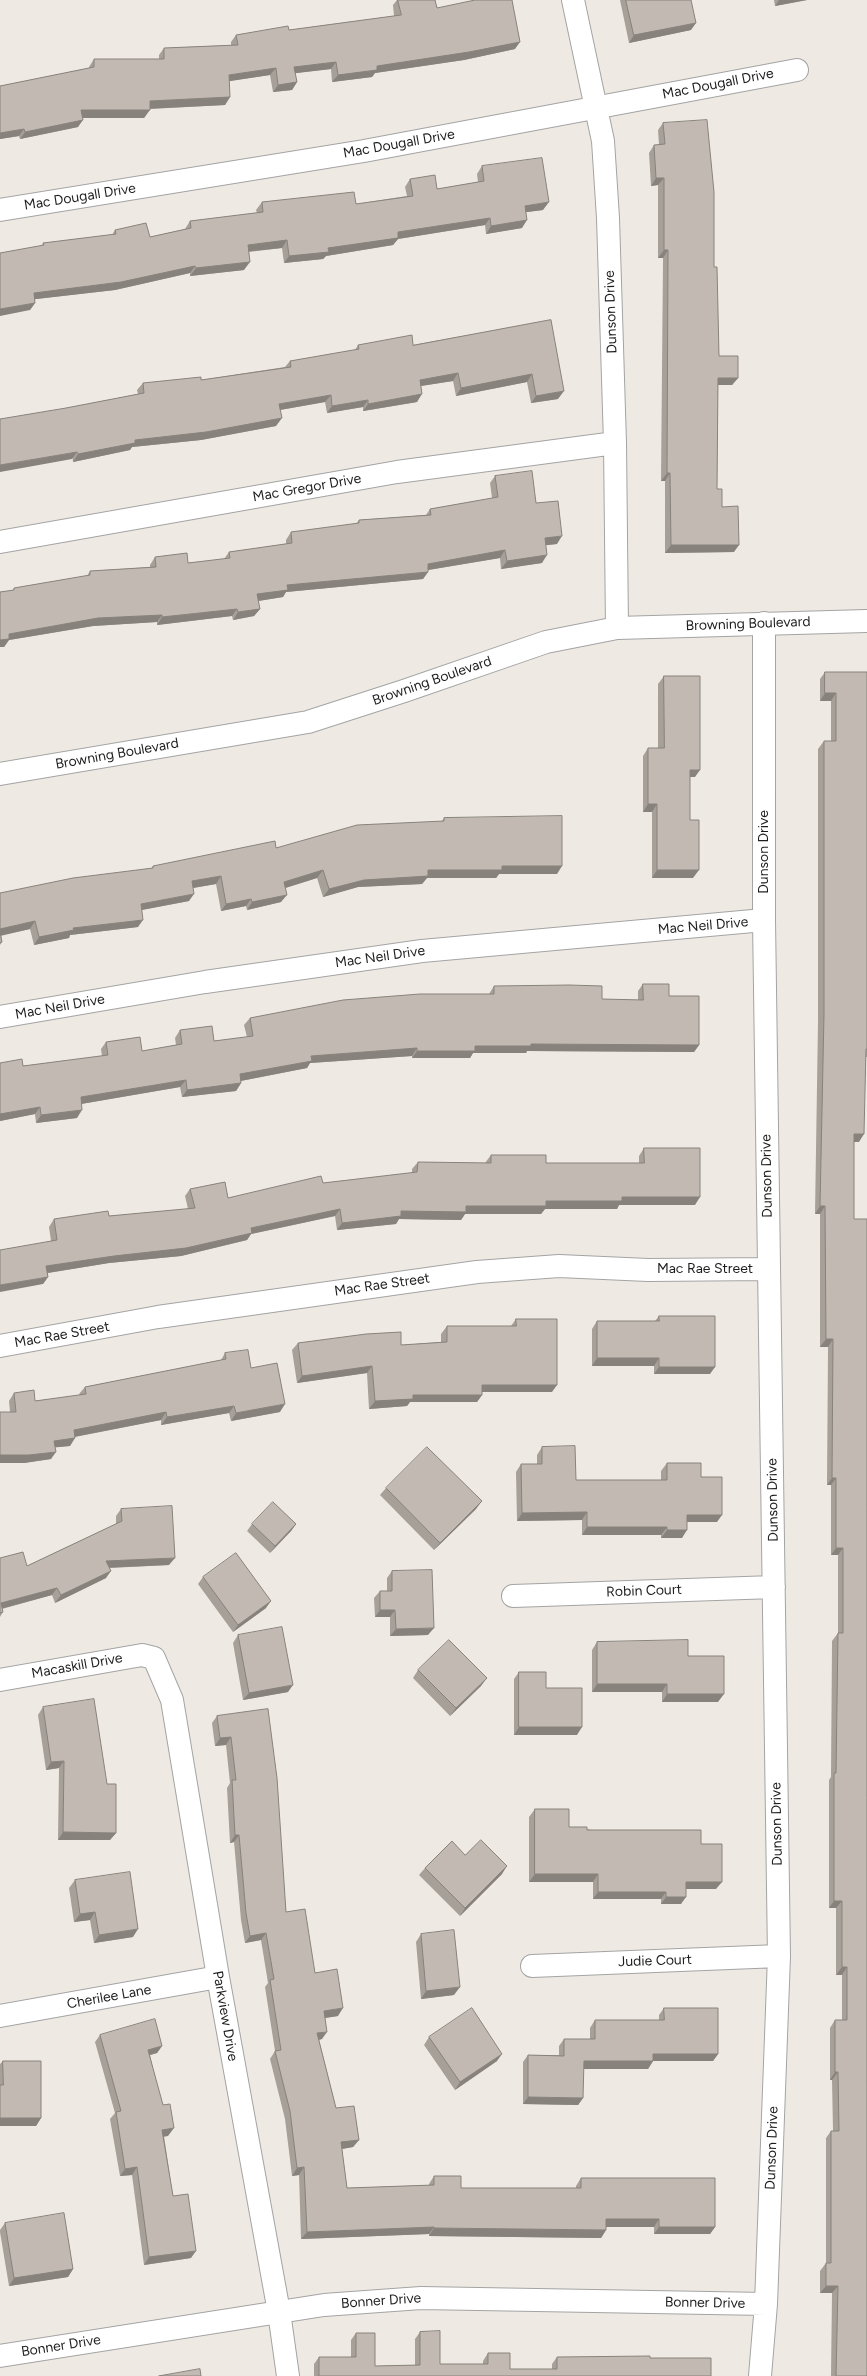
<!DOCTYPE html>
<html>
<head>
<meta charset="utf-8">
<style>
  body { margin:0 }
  canvas { display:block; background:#eeeae3 }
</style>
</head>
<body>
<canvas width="867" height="2376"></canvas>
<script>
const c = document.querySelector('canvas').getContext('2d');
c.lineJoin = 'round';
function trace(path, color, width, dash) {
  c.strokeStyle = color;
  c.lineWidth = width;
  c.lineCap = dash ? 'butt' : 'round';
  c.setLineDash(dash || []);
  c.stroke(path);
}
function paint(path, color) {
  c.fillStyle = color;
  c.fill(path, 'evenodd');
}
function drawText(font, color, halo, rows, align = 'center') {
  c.font = font + ' Figtree,sans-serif';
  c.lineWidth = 3;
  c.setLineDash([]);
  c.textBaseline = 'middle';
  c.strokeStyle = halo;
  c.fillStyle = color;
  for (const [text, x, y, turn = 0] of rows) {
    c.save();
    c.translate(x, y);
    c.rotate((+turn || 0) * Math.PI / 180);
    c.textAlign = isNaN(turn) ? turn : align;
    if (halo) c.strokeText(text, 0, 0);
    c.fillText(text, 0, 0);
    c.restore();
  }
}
const minor = new Path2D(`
  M573,0l30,141 5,77 7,225 2,185
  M0,210l364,-59 433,-81
  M0,542l397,-70 218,-29
  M0,1017l205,-35 217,-31 342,-31
  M0,1346l158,-29 319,-45 82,-6 89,4 120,-1
  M513,1596l261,-9
  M0,1680l142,-25 12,3 18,42 46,277 61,335 9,64
  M532,1966l247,-10
  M0,2016l218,-39
  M0,2356l324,-51 97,-7 345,6
  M760,2376l6,-72 13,-348 -15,-1036v-297`);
const tertiary = new Path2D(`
  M0,774l308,-52 96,-31 142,-49 71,-14 250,-7`);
trace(minor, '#a4a4a4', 24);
trace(tertiary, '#a4a4a4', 24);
trace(minor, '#fff', 22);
trace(tertiary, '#fff', 22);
paint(new Path2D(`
  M397,0h38l2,8 78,41 -51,11 -89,13 -3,4 -40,5 -1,-13 -36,4 2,9 -5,8 -19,2 -3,-17 -41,6 1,16 -5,8 -75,4 -6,9h-61l-5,9 -58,12 -1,-3 -19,3v-53l89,-18v-1l5,-8h65v-4l5,-7 67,-3v-3l5,-7 53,-5 105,-14 -1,-11z
  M620,0h71v30l-62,13z
  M774,0h33l-32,6z
  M663,123l51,144 5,89 19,22 -6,7h-14l-1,104 17,63 -69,1v-72h-4l2,-223h-5v-73l-7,1 -2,-33 5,-8h5l-1,-15z
  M482,166l61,44 -17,2 -4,16 -36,6 -1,-9 -87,14 -5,6 -67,11 -3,3 -39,4 -2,-15 -33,4 -5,18 -54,6v-3l-75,17 -80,9v4l-5,7 12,-64 1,-3 69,-8 3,-5 35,7 35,-8 5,-8 67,-8 -1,-3 6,-8 94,2 51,-8 -2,-9 5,-8 27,10 41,-7 -1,-8z
  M551,320l7,79 -27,4 -4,-21 -71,14 -3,-15 -32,5 -4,16 -54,9v-4l-36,6 -2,-11 -45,8 -4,16 -75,14 -69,7 -2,3 -57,12 -7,-54 72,-14 -1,-4 6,-7 58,-3 84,-13 5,-6 65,-11 3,-5h55z
  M495,476l41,27 21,41 -11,1 -4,18 -41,6 -1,-11 -72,12v2l-5,7 -137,13 -3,5 -25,4 2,8 -6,7 -21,4 -1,-4 -75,9v-3l-64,4 -84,14 -5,7h-4v-55l13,-1 1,-3 73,-12 3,-5 60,-4v-2l5,-8 33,6 36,-4 5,-7 57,-8v-4l5,-8 65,-8 3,-4 67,-5 4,-6 62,-11 -2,-15z
  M825,672h42v385h-1l-7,85h-5v77l13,1157h-36l1,-83h-12v-22l6,-8v-125l5,-7h2l-1,-51h-2v-52l5,-8h7v-45h-6v-67h-7v-128l2,-3 1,-136 6,-8v-78h-7v-70h-4l1,-138h-8v-133h-5l3,-193v-272l6,-8h7v-40h-11v-22z
  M664,676l31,101h-5v43l3,58h-41v-66h-9v-56l5,-8h10v-64z
  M444,818l113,56h-58l-3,4h-69l-5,6 -64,3 -35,10 -6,-19 -32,10 -4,14 -34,8 -1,-4 -25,5 -5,-27 -23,4 -4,13 -47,9 -4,17 -68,8 -1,3 -35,7 -4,-16 -29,6 1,7 -2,3v-52l152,-25 1,-2 123,-18 166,-27z
  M643,984l26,12 30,49 -5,7 -167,-1 -1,2h-53l-3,5h-58v-2l-102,7 -3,5 -66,13v2l-5,8 -54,6 -2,-10 -99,17 -4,14 -41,5 -1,-9 -35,7v-58l23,3 79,-10 -1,-7 5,-7 36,9 34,-6 -1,-7 5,-8 34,11 33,-4 -3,-12 6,-7 239,-24 5,-8 108,13 36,1v-9z
  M644,1148l51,57h-76l-2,4h-72l-4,5h-76l-4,6 -62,-1 -3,5 -59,6 -2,-14 -84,18 -4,6 -66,16 -72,7 -61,10v4l-5,7 8,-43 -2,-14 5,-8 55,-3 79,-7 -3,-13 5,-7 38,9 95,-15 89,-10v-4l6,-7 67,1 6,-8 55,8h93v-7z
  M659,1316l51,58h-56v-8h-62v-37l5,-8h58z
  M516,1319l36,73h-70v3l-5,7h-67l-3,4 -38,3 -2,-36 -70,10 -5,-33 6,-7 103,2 40,-3v-8l6,-8h64z
  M225,1353l26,15 29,44 -49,9 -2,-8 -68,12v-5l-86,17 -5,9 -15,1 -4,12 -27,4h-24l10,-51 -1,-11 5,-8 21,8 45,-6 -1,-1 6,-7 136,-27z
  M542,1447l34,33h85v-9l6,-8 34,14 16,45h-30l-5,16h-21v-3h-79v-15l-65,1 -1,-49 5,-8h16v-9z
  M386,1488l90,21 -42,41 -54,-55z
  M121,1509l48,56 -59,3 -4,10 -51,25 -3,-8 -50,14 1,3 -3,5v-59l27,8 89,-42v-8z
  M252,1524h44l-5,7 -21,22 -23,-22z
  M392,1571l36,64 -38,1v-19h-15l-1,-19 6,-7h7v-13z
  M203,1577l63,31 -33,24 -35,-48z
  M238,1635l50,57 -45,8 -10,-57z
  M597,1642l121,60h-56v-10h-70v-42z
  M418,1670l63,16 -31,30 -37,-38z
  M519,1672l27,16 31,47h-63v-56z
  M43,1707l64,77 9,49 -6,7h-52l1,-72 -13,2 -8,-55z
  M268,1709l18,203 29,61 23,43 -13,2 -3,21 -3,1 17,68 23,32 -6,7 -11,2 5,39 82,-3v-1l5,-8 27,12h115v-2l5,-8 134,49 -5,7h-56v-7h-48v3l-5,8 -172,-2v-2l-128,5 -2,-64 -7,1 -7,-57 -15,-60 5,-8 -10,-64 3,-4 -7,-43 -16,3 -4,-23 -7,-78 -4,1 -3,-55 3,-5 -4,-38 -11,1 -3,-23 5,-7z
  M535,1809l34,18 132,17 15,45h-30l-5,15h-20v-5h-68v-17h-64v-65z
  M465,1855l37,19 -42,42 -41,-41 6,-7z
  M75,1880l58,57 -39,6 -4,-23 -16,2 -5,-34z
  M421,1934l33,61 -33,4 -5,-57z
  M664,2008l54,46 -5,7h-60l-5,8h-65v29l-5,7 -55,-1v-42l5,-7h31v-9l5,-7h26v-11l5,-8h64v-5z
  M100,2035l62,11 -5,7 -7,2 18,81h-4l9,60 18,62 -47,7 -12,-90 -12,1 -10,-57 5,-6 -20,-71z
  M429,2037l68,24 -42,29 -31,-45z
  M3,2061l38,57 -5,8h-36v-62z
  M5,2223l68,46 -5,8 -59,9 -9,-54v-2z
  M420,2332l20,32h43v-3l5,-8 22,16h42v-5l5,-7 93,1 61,18h-397v-12l5,-7h32v-17l5,-7 19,33 40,-1v-26z`), '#a7a099');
paint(new Path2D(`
  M779,0h28l-32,6z
  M696,23l-5,7 -62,13 5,-8z
  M520,42l-5,7 -51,11 -89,13 -3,4 -40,5 6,-7 39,-9z
  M336,62l-5,7 -42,5 5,-7z
  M276,68l-6,7 -46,7 5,-7z
  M297,82l-5,8 -19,2 5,-7z
  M230,97l-5,8 -81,4 6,-8z
  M81,110h69l-6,8h-68z
  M83,120l-5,7 -58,12 5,-7z
  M24,129l-5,7 -19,3v-6z
  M656,178h8l-6,7 -7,1z
  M549,202l-6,8 -23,3 5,-7z
  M490,218l-5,7 -87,14 -5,6 -67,11 -3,3 -39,4 5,-7 109,-24z
  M527,220l-5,8 -36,6 5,-8z
  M287,240l-5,8 -40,4 6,-7z
  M664,250h4l-5,8h-5z
  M250,262l-6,8 -54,6 6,-8z
  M195,266l-5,7 -75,17 -87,10 6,-7z
  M35,303l-5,7 -30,6v-7z
  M458,373l-5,8 -39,6 6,-7z
  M532,374l-5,8 -71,14 5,-8z
  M718,378h20l-6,7h-19z
  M564,391l-6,8 -27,4 5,-7z
  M422,394l-5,8 -54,9 5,-7z
  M331,395l-6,7 -51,9 5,-7z
  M368,400l-5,7 -36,6 5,-7z
  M282,418l-6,8 -75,14 -69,7 -2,3 -57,12 5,-8 57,-14z
  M77,452l-5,7 -72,13v-7z
  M667,473h3l-5,8h-4z
  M562,536l-5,8 -18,2 6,-8z
  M671,545h68l-5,7 -69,1z
  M505,550l-5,8 -78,13 6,-7z
  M547,555l-5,8 -41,6 6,-8z
  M428,572l-5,7 -137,13 -3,5 -31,5 5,-8 30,-9z
  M237,609l-5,7 -75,9 5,-8z
  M260,609l-6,7 -21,4 5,-8z
  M162,615l-5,7 -64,4 -84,14 -5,7h-4v-7l9,-6 89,-16z
  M825,693h11l-5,8h-11z
  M690,770h10l-5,7h-11z
  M648,804h9l-5,8h-9z
  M502,866h60l-5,8h-58l-3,4h-69l-5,6 -64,3 -35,10 6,-8 35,-9 64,-10z
  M323,870l-6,8 -38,12 5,-8z
  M657,870h42l-6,8h-41z
  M221,876l-5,8 -29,5 5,-8z
  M194,894l-5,7 -53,10 5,-7z
  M287,895l-6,7 -34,8 5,-8z
  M251,899l-5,7 -25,5 5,-7z
  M143,920l-5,7 -68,8 -1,3 -35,7 5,-8 34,-9z
  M35,921l-5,8 -30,7v-7z
  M531,1044l168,1 -5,7 -167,-1 -1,2h-53l-3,5h-58l5,-7 58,-5z
  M417,1048l-5,8 -102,7 -3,5 -72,14 5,-8 71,-18z
  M186,1080l-6,7 -105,18 6,-8z
  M241,1083l-5,8 -54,6 5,-7z
  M40,1107l-5,7 -35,7v-7z
  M82,1110l-5,8 -41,5 5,-8z
  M854,1134h10l-5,8h-11z
  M622,1197h78l-5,8h-76l-2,4h-72l-4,5h-76l-4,6 -62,-1 -3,5 -59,6 5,-7 59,-12 65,-5z
  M820,1206h5l-5,8h-5z
  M340,1209l-5,7 -84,18 -4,6 -66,16 -72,7 -68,11 5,-8 205,-38z
  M48,1277l-5,7 -43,8v-7z
  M826,1339h7l-5,8h-8z
  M597,1358h62l-5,8h-62z
  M372,1366l-5,7 -70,10 5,-7z
  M659,1367h56l-5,7h-56z
  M482,1385h75l-5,7h-75z
  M413,1395h69l-5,7h-67l-3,4 -38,3 6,-8z
  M285,1404l-5,8 -49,9 5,-8z
  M234,1406l-5,7 -68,12 6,-8z
  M166,1412l-5,8 -93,18 6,-8z
  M75,1438l-5,8 -21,2 5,-7z
  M56,1452l-5,7 -27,4h-24v-8z
  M832,1478h4l-5,7h-4z
  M482,1501l-6,8 -42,41 6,-7z
  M587,1512l-5,8 -65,1 5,-8z
  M687,1515h35l-5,7h-35z
  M296,1524l-5,7 -21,22 5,-7z
  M587,1527h80l-6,8h-79z
  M667,1530h20l-5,8h-21z
  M836,1548h7l-5,7h-7z
  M175,1558l-6,7 -68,3 5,-7z
  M111,1571l-5,7 -51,25 6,-8z
  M57,1588l-5,7 -52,14 1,-6z
  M271,1601l-5,7 -33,24 5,-7z
  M380,1610h15l-5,7h-15z
  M434,1628l-6,7 -38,1 6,-7z
  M487,1678l-6,8 -31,30 6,-8z
  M597,1684h70l-5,8h-70z
  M293,1685l-5,7 -45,8 6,-7z
  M667,1694h57l-6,8h-56z
  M519,1727h63l-5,8h-63z
  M231,1737l-5,8 -11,1 5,-8z
  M64,1761l-5,7 -13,2 5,-8z
  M63,1832l53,1 -6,7h-52z
  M235,1835h4l-5,7 -4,1z
  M507,1866l-5,8 -42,42 5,-8z
  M535,1874h63l-5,8h-64z
  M686,1882h36l-6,7h-35z
  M598,1892h68l-5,7h-68z
  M666,1897h20l-5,7h-20z
  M834,1901h8l-6,7h-7z
  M95,1912l-5,8 -16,2 6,-8z
  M138,1929l-5,8 -39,6 5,-8z
  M266,1933l-5,7 -16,3 5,-7z
  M842,1967h5l-5,8h-6z
  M460,1987l-6,8 -33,4 5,-8z
  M343,2008l-5,8 -20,3 6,-8z
  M327,2032l-5,7 -10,2 5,-8z
  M162,2046l-5,7 -14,4 5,-7z
  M502,2054l-5,7 -42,29 5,-8z
  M653,2054h65l-5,7h-60l-5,8h-70l6,-8z
  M835,2072h3l-6,8h-2z
  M528,2097l55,1 -5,7 -55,-1z
  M0,2118h41l-5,8h-36z
  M174,2128l-6,8 -11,2 5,-8z
  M359,2140l-6,7 -17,3 5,-8z
  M137,2167l-5,8 -12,1 5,-7z
  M304,2167l-5,8 -7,1 5,-8z
  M606,2219h53l-5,8h-53z
  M434,2227l-5,7 -128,5 6,-7z
  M659,2227h56l-5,7h-56z
  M434,2228l172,2 -5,8 -172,-2z
  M196,2251l-5,7 -47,7 5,-8z
  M73,2269l-5,8 -59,9 5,-8z
  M826,2286h12l-6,7h-12z`), '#88827d');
const building = new Path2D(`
  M398,0h37l2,8 38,-8h37l8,42 -51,10 -92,14v4l-39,5 -2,-13 -42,5 3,15 -19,3 -2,-17 -47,7 1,22 -80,4v9h-69l2,10 -58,12 -1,-3 -24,4v-47l94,-19v-8h70v-11l74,-3 -2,-10 52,-9 1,4 112,-15z
  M626,0h65l5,23 -62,12z
  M707,120l7,72v75h3l2,89h19v22h-20l-1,111h5v18l16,-1 1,39h-68l-1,-72h-3l1,-223h-4v-72h-8l-2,-33 11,-1 -2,-21z
  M542,158l7,44 -24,4 2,14 -36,6 -1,-8 -92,14v6l-70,10 1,4 -40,4 -2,-16 -39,5 2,17 -54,6 -1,-2 -74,16 -87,11 1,10 -35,6v-56l44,-8 -1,-2 73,-9 -1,-4 31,-7 4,14 41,-9 -1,-7 73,-9 -1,-10 92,-10 2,12 57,-8 -3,-17 25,-4 2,14 47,-8 -2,-15z
  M551,320l13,71 -28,5 -4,-22 -71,14 -3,-15 -38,7 2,14 -54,10v-4l-36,6 -1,-11 -52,9 3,14 -76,14 -71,8v3l-57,11 -1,-2 -77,13v-46l66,-11 78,-15 -1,-10 58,-6v3l90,-13 -1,-6 69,-12 -1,-4 54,-10 1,10z
  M532,471l4,32 22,-2 4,35 -17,2 2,17 -40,6 -2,-11 -77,14v8l-141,13 1,5 -31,4 3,15 -22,3 -1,-3 -75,8v-2l-64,3 -89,16v5l-9,1v-48l14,-2v-2l76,-13v-4l66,-4 -1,-10 32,-4 1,10 42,-5 -1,-6 63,-9 -1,-11 68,-9v-3l72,-5 -1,-6 68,-12 -3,-21z
  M825,672h42v377h-1l-2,85h-10v85h13v1157h-31l2,-90h-12v-23h5v-132h8l-1,-59h-3v-52h12v-53h-5v-66h-8v-128h2l2,-140h5v-85h-7v-70h-4l1,-139h-7l-1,-133h-5l4,-192v-273h12v-48h-11z
  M664,676h36v94h-10v50h9v50h-42v-66h-9v-56h16z
  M562,816v50h-60v4h-74v6l-64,4 -35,9 -6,-19 -39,12 3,13 -35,7 -1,-3 -25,5 -5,-28 -29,5 2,13 -53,10 2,16 -70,8 1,2 -35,7 -4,-16 -35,8v-36l73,-15 80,-10v-2l122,-25 1,7 81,-23 87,-4v-3z
  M0,932l2,10 -2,1z
  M643,984h26v12h30v49l-168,-1v2h-56v5h-58v-3l-106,8 1,5 -72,13 1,9 -54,7 -1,-10 -105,17 1,13 -41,5 -1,-8 -40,7v-51l22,-4 1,7 85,-11 -2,-13 34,-5 2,14 40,-7 -2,-14 32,-4 2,15 39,-5 -3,-18 93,-18 77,-6h74v-8l75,-1 33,1v13l41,1z
  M644,1148h56v49h-78v4h-76v5h-80v6l-65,-1v5l-59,7 -2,-14 -89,19 1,5 -66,15 -72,8 -68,10 2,11 -48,8v-35l57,-10 -3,-21 54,-8 1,5 86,-8 -5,-19 35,-7 3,16 93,-22 2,7 94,-11 1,-10 73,1v-8h55v8h98z
  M659,1316h56v51h-56v-9h-62v-37h62z
  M516,1319h41v66h-75v10h-69v4l-38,2 -3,-35 -70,10 -4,-33 68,-9 35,-2v13l46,-3v-16h69z
  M248,1350l3,18 26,-5 8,41 -49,9 -2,-7 -67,11 -1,-5 -92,18 1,8 -21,3 2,11 -27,3h-29v-43h16l-2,-19 20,-3 1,11 51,-7 -1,-7 141,-28 -1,-6z
  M575,1446l1,34h91v-17h34v14h21v38h-35v15h-20v-3h-80v-15l-65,1 -1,-49h21v-17z
  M427,1447l55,54 -42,42 -54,-55z
  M273,1502l23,22 -21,22 -23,-22z
  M172,1506l3,52 -69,3 5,10 -50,24 -4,-7 -56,15 2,9 -3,1v-55l23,-6 4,14 95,-45 -1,-12z
  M236,1553l35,48 -33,24 -35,-48z
  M432,1570l2,58 -38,1 -1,-19h-15v-19h12v-20z
  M282,1627l11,58 -44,8 -11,-58z
  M449,1640l38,38 -31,30 -38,-38z
  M688,1640v16h36v38h-57v-10h-70v-42z
  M519,1672h27v16h36v39h-63z
  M94,1699l13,85h9v49l-53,-1 1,-71 -13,1 -8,-55z
  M268,1709l9,69 9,134 19,-3 10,64 22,-4 6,39 -19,3 3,21 -10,1 19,75 18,-2 5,34 -18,2 6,46 87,-3v-9h27v12h120v-10h134v49h-56v-8h-53v11l-172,-2v-1l-127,5 -3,-65 -7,1 -7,-57 -15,-60 6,-1 -11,-70 4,-1 -8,-46 -16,3 -4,-23 -7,-78h-4l-3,-55h4l-5,-43 -11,1 -3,-22z
  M535,1809h34v18h18v3h114v14h21v38h-36v15h-20v-5h-68v-18h-63z
  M481,1840l26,26 -42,42 -40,-40 27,-27 13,14z
  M130,1872l8,57 -39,6 -4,-23 -15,2 -5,-34z
  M454,1930l6,57 -34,4 -5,-57z
  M472,2008l30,46 -42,28 -31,-45z
  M664,2008h54v46h-65v7h-69l-1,37 -55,-1v-42l36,1v-17h31v-19h69z
  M155,2019l7,27 -14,4 15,55 7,-1 4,24 -12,2 11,66 15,-2 8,57 -47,6 -12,-90 -12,2 -9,-57 5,-1 -21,-76z
  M3,2061h38v57h-41v-33h3z
  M64,2213l9,56 -59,9 -9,-55z
  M440,2331v33h48v-11h22v16h47v-12l93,-1v2h61v18h-392v-19h37v-24h19v33l45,-1v-33z
  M200,2369l1,7h-42z`);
paint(building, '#c2bab2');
trace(building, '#88827d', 1);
drawText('14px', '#1d1d1d', '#fff', [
  ["Mac Dougall Drive",718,84,-11],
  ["Mac Dougall Drive",399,144,-10],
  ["Mac Dougall Drive",80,197,-9],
  ["Dunson Drive",611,312,-92],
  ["Mac Gregor Drive",307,488,-10],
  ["Browning Boulevard",748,624,-2],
  ["Browning Boulevard",432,681,-19],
  ["Browning Boulevard",117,754,-10],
  ["Dunson Drive",764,852,-90],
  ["Mac Neil Drive",703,926,-5],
  ["Mac Neil Drive",380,957,-8],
  ["Mac Neil Drive",60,1007,-10],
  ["Dunson Drive",767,1176,-91],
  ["Mac Rae Street",705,1269],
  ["Mac Rae Street",382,1285,-8],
  ["Mac Rae Street",62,1335,-10],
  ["Dunson Drive",773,1500,-91],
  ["Robin Court",644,1591,-2],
  ["Macaskill Drive",77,1666,-10],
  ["Dunson Drive",777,1824,-91],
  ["Judie Court",655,1961,-2],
  ["Cherilee Lane",109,1997,-10],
  ["Parkview Drive",225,2016,80],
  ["Dunson Drive",772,2148,-88],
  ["Bonner Drive",381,2301,-4],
  ["Bonner Drive",705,2303,1],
  ["Bonner Drive",61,2346,-9]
]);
</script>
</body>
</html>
